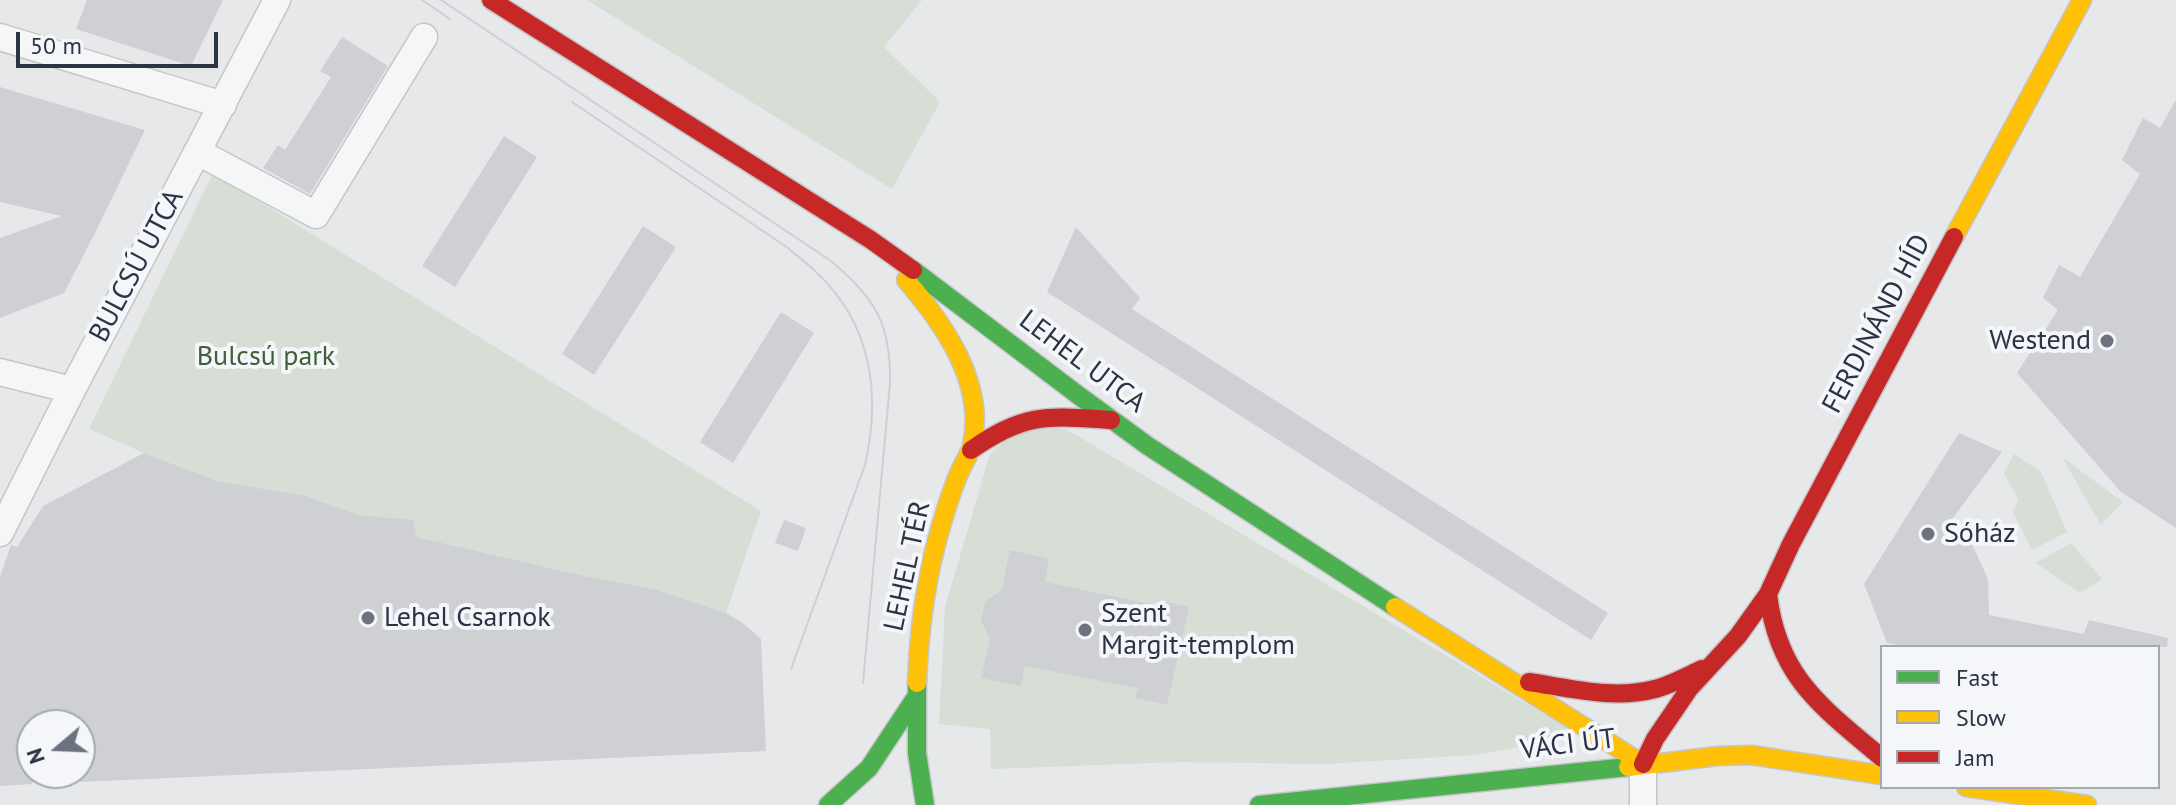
<!DOCTYPE html>
<html>
<head>
<meta charset="utf-8">
<style>
  body { margin:0 }
  #map { position:relative; width:2176px; height:805px; overflow:hidden; background:#e6e8ea; font-family:"PT Sans",sans-serif }
  canvas { display:block }
  .legend { position:absolute; left:1880px; top:645px; width:280px; height:144px; box-sizing:border-box; background:#f4f6f9; border:2px solid #a4a8b1; margin:0; padding:10px 14px; list-style:none; font-size:24px; color:#2b3445 }
  .legend li { display:flex; align-items:center; gap:16px; height:40px }
  .legend b { width:40px; border:2px solid #a4a8b1 }
  .north { position:absolute; left:16px; top:709px; width:80px; height:80px; box-sizing:border-box; background:#f4f6f9; border:2px solid #a4a8b1; border-radius:50%; rotate:251deg; font-size:22px; font-weight:700; line-height:32px; text-align:center; color:#2b3445 }
  .north::after { content:''; display:block; margin:auto; width:28px; height:36px; background:#6c737f; clip-path:polygon(50% 0,100% 100%,50% 72%,0 100%) }
  .scale { position:absolute; left:16px; top:32px; width:202px; height:36px; box-sizing:border-box; border:4px solid #2b3445; border-top:0; padding-left:10px; font-size:24px; line-height:28px; white-space:nowrap; color:#2b3445; -webkit-text-stroke:6px #f4f6f9; paint-order:stroke }
</style>
</head>
<body>
<div id="map">
<canvas width="2176" height="805"></canvas>
<ul class="legend">
<li><b style="height:10px;background:#4caf50"></b>Fast</li>
<li><b style="height:10px;background:#ffc107"></b>Slow</li>
<li><b style="height:10px;background:#c62828"></b>Jam</li>
</ul>
<div class="north">N</div>
<div class="scale">50 m</div>
</div>
<script>
const c = document.querySelector('canvas').getContext('2d');
c.lineJoin = 'round';
function paint(path, color) {
  c.fillStyle = color;
  c.fill(path, 'evenodd');
}
function trace(path, color, width, dash) {
  c.strokeStyle = color;
  c.lineWidth = width;
  c.lineCap = dash ? 'butt' : 'round';
  c.setLineDash(dash || []);
  c.stroke(path);
}
function drawText(font, color, halo, rows, align = 'center') {
  c.font = font + ' "PT Sans",sans-serif';
  c.lineWidth = 8;
  c.setLineDash([]);
  c.textBaseline = 'middle';
  c.strokeStyle = halo;
  c.fillStyle = color;
  for (const [text, x, y, turn = 0] of rows) {
    c.save();
    c.translate(x, y);
    c.rotate((+turn || 0) * Math.PI / 180);
    c.textAlign = isNaN(turn) ? turn : align;
    if (halo) c.strokeText(text, 0, 0);
    c.fillText(text, 0, 0);
    c.restore();
  }
}
paint(new Path2D(`
  M587,0h335l-38,47 56,55 -48,87z
  M213,173l548,338 -35,102 -72,-24 -70,-13 -167,-39 -4,-17 -55,-5 -52,-19 -89,-15 -73,-28 -55,-24z
  M1021,426l45,3 500,298 2,9 -12,5 -82,14 -149,9 -146,-2 -188,7 -1,-40 -51,-5 6,-117 45,-153z
  M2014,454l27,18 26,60 -35,18 -19,-38 5,-13 -14,-26z
  M2062,457l61,45 -22,23z
  M2071,543l31,36 -22,14 -44,-30z`), '#d6ded6');
paint(new Path2D(`
  M87,0h136l-32,66 -115,-37z
  M342,37l46,29 -78,128 -47,-26 15,-23 7,5 46,-73 -11,-6z
  M0,87l145,43 -48,99 -33,64 -64,25v-80l62,-22 -62,-14z
  M2176,100v428l-55,-36 -104,-119 41,-63 -15,-12 16,-33 21,12 60,-103 -18,-14 21,-42 17,10z
  M504,136l33,21 -82,130 -33,-21z
  M643,226l33,21 -82,128 -32,-21z
  M1076,227l64,71 -8,11 476,304 -17,27 -544,-348z
  M781,312l33,21 -81,130 -33,-21z
  M1959,433l43,19 -52,70 23,24 15,33 1,36 95,19 5,-14 79,18 -1,9h-256l-24,-4 -23,-59z
  M144,453l73,28 89,15 52,19 55,5 4,17 167,39 70,13 72,24 18,11 17,15 5,112 -686,31v-57h-48v59l-32,2v-209l11,-32 6,2 26,-41z
  M784,520l22,8 -8,23 -23,-8z
  M1010,550l39,9 -4,23 111,23 2,-5 31,7 -22,98 -32,-7 3,-10 -113,-22 -4,20 -40,-8 9,-39 -9,-18 4,-19 17,-12z`), '#ced0d3');
const street = new Path2D(`
  M0,37l223,68
  M198,152l118,63 108,-178
  M0,372l72,18
  M0,533l72,-143 205,-390
  M1643,764v41`);
const fast = new Path2D(`
  M913,270l165,125 70,51 247,161
  M917,683v70l8,52
  M828,805l41,-37 47,-71
  M1259,805l369,-38`);
const slow = new Path2D(`
  M1954,237l128,-237
  M906,280c38,44 80,104 66,165 -2,9 -7,15 -10,22 -9,18 -15,39 -21,59 -15,51 -22,104 -24,157
  M1395,607l248,157
  M1628,767l90,-11 33,-1 131,20
  M1966,787l121,18`);
const jam = new Path2D(`
  M491,0l380,240 42,30
  M971,450c54,-38 77,-34 140,-30
  M1768,594c10,84 54,113 114,164
  M1529,682c41,6 85,18 126,7 16,-4 32,-13 47,-20
  M1643,764l12,-25 34,-50 49,-53 30,-42 23,-50 163,-307`);
trace(street, '#c4c6c8', 29);
trace(fast, '#c4c6c8', 21);
trace(slow, '#c4c6c8', 21);
trace(jam, '#c4c6c8', 21);
trace(street, '#f5f6f7', 26);
trace(fast, '#4caf50', 18);
trace(slow, '#ffc107', 18);
trace(jam, '#c62828', 18);
trace(new Path2D(`
  M422,0l28,19
  M441,0l390,261c45,38 60,63 59,122l-27,300
  M572,102l216,146c9,8 19,15 28,24 56,52 65,122 49,193l-74,204`), '#cecfd2', 2);
for (const [x, y, r, color] of [
  [2107,341,8,"#6c737f"],
  [1928,534,8,"#6c737f"],
  [368,618,8,"#6c737f"],
  [1085,630,8,"#6c737f"]
]) {
  const dot = new Path2D();
  dot.arc(x, y, r, 0, 2 * Math.PI);
  c.fillStyle = color;
  c.fill(dot);
  trace(dot, '#f4f6f9', 3);
}
drawText('28px', '#2b3445', '#f4f6f9', [
  ["BULCSÚ UTCA",137,266,-62],
  ["FERDINÁND HÍD",1877,324,-62],
  ["LEHEL UTCA",1082,362,37],
  ["LEHEL TÉR",908,566,-78],
  ["VÁCI ÚT",1568,745,-7]
]);
drawText('28px', '#2b3445', '#f4f6f9', [
  ["Westend",2091,341,"right"],
  ["Sóház",1944,534],
  ["Szent",1101,614],
  ["Margit-templom",1101,646],
  ["Lehel Csarnok",384,618]
], 'left');
drawText('28px', '#3f6138', '#f4f6f9', [
  ["Bulcsú park",266,357]
]);
</script>
</body>
</html>
